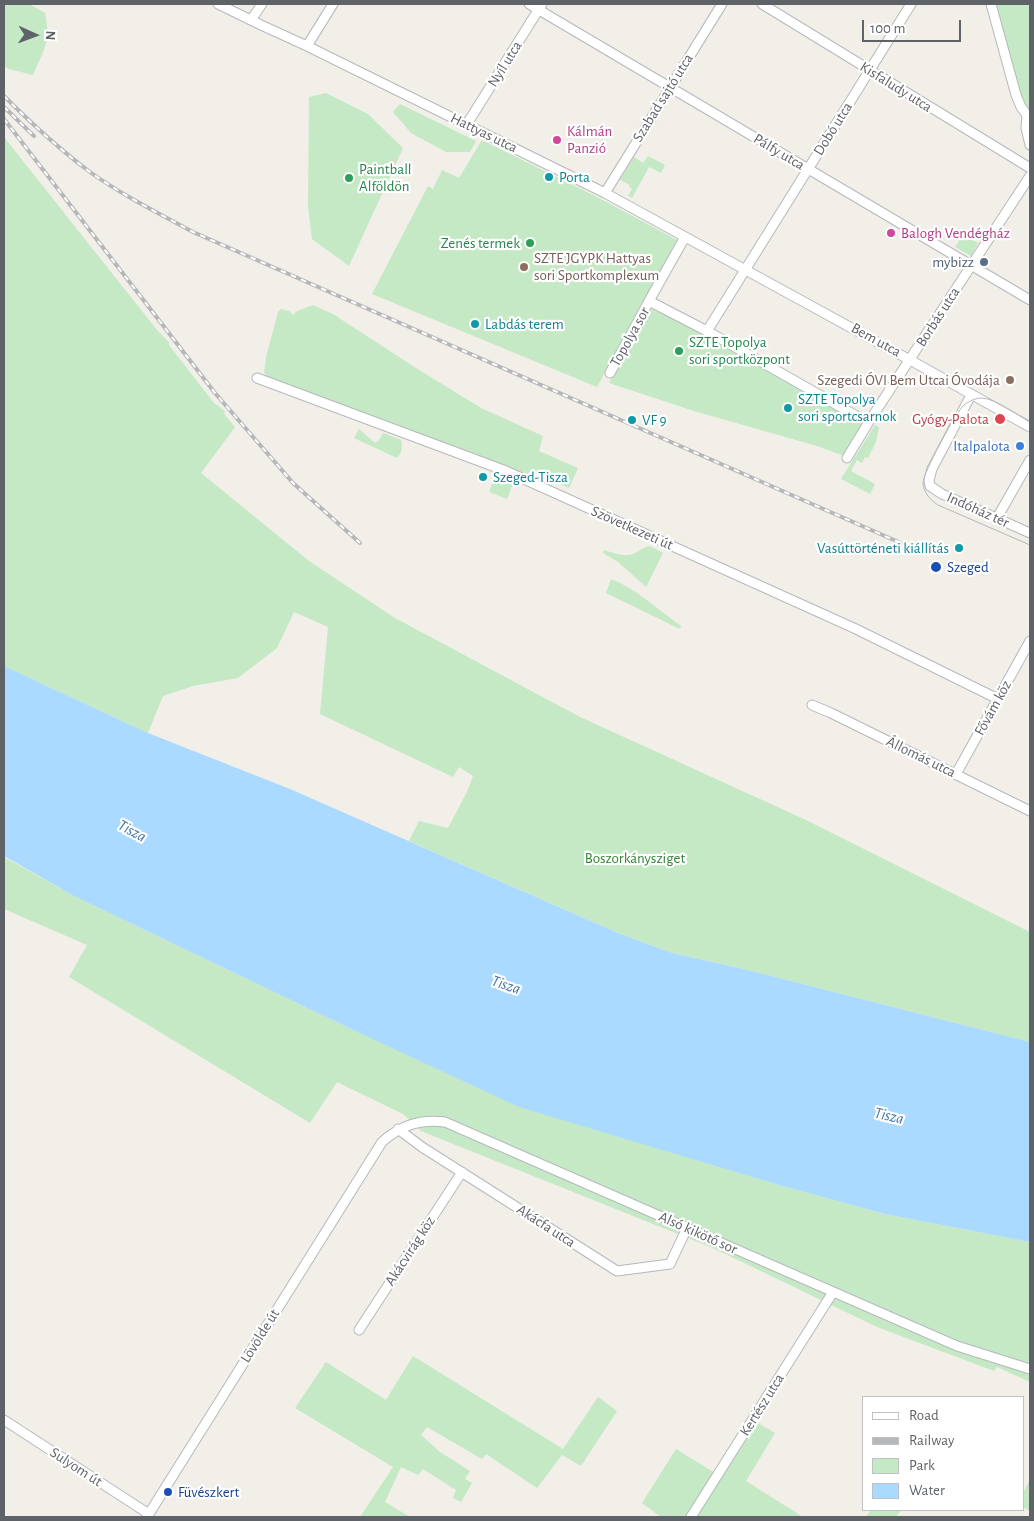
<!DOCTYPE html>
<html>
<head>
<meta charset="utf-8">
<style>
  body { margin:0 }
  #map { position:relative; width:1034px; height:1521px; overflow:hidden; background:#f1efe8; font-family:"Alegreya Sans",sans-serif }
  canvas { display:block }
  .frame { position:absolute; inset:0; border:5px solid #5f6368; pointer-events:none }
  .legend { position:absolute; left:862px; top:1396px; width:162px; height:115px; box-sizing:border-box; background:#fff; border:1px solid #bfc1c3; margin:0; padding:6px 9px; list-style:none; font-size:15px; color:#5f6368 }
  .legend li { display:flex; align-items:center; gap:10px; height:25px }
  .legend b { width:25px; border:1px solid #bfc1c3 }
  .north { position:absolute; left:10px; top:10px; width:50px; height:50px; -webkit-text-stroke:4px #fff; paint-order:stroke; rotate:92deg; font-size:14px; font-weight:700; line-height:20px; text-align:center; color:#5f6368 }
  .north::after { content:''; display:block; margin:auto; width:18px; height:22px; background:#5f6368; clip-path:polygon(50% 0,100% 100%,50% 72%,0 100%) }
  .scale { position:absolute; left:862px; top:20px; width:99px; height:22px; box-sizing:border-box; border:2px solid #5f6368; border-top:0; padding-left:6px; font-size:15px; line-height:18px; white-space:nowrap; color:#5f6368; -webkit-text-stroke:4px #fff; paint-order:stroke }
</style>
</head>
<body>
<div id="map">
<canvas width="1034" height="1521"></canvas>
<div class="frame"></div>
<ul class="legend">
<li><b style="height:6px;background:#fff"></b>Road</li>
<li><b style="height:6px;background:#b6b7b8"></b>Railway</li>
<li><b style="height:14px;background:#c5e8c5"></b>Park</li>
<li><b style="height:14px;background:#aadaff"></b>Water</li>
</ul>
<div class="north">N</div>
<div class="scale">100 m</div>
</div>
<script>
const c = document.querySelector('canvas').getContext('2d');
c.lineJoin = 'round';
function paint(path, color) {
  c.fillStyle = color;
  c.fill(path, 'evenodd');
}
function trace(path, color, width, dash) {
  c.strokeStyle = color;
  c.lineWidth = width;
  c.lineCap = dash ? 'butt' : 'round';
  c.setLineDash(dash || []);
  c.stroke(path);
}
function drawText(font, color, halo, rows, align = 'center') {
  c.font = font + ' "Alegreya Sans",sans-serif';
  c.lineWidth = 4.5;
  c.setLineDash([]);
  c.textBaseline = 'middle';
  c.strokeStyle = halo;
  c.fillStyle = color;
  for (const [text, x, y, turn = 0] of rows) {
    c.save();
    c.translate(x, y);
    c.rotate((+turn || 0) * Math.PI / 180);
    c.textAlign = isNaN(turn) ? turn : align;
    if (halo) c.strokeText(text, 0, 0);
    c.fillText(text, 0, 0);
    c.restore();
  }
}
paint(new Path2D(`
  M4,4h25l16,9c6,28 -1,37 -12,62l-24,-6 -5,-3z
  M991,4h39v115l-3,-4z
  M326,93l42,21 35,34 -54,118 -37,-27 -4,-32 1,-110z
  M400,104l76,37 -6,11h-24l-35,-19 -18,-21z
  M4,137l153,193 12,12v3l45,58 11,8 -1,3 11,13 -34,46 108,88 86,57 185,99 226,103 224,112v110l-282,-72 -76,-17 -54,-20 -209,-92 10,-20 29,7 19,-36 6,-16 -14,-9 -6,10 -133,-63 8,-87 -34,-15 -17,36 -39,30 -45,8 -30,10 -15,37 -144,-67z
  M482,140l119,59 76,41 -80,147 -225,-93 56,-108 5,3 9,-19 17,8z
  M648,156l17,9 -4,8 -12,-6 -17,31 -4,-2 4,-7 -3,-2 1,-2 -10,-5 14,-23 9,6z
  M963,235l15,8 -7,13 -16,-9z
  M313,305l20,9 83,54 65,40 62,28 -4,15 39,17 -9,20 -39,-17 -3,7 -131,-54 -126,-45 -6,-6 2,-16 12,-45 3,-3 8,2 4,4 4,-4z
  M648,308l29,12 186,104 -19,32 -27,-10 -123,-35 -85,-28z
  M875,425l4,2 -3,15 -8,16 -3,-1 -3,6 -5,-3 -6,11 24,13 -5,10 -29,-15z
  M359,429l16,14 4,-3 4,-7 18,7c2,6 1,13 -4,18l-43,-20z
  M497,471l18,8 -8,20 -18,-7z
  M650,546l13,7 -17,34 -28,-25 -15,-9 1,-3c10,3 21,8 31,3 6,-3 9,-6 15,-7z
  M611,579c26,10 47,31 70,47l-1,3 -74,-36z
  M4,857l70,39 275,132 344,131 86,26 106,29 145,28v140l-33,-15 -3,4 -117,-44 -164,-79 -292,-117 -18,-17 -66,-32 -27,41 -241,-146 18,-32 -83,-36z
  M413,1356l150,93 35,-52 19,14 -36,55 -19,-11 -25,33 -51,-34 -4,5 -55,-32 -6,8 19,17 30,19 -5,8 7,4 -11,19 -8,-4 3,-8 -33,-21 -5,6 -17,-8 -16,35 25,15h-50l33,-50 -98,-59 31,-46 60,38z
  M748,1417l27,16 -29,48 57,36h-142l-19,-14 34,-54 39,24z
  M1030,1479v32l-7,-4v-14z
  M871,1510h30l-5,7h-30z`), '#c5e8c5');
paint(new Path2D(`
  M4,666l144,67 142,56 328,144 54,20 76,17 282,72v200l-145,-28 -106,-29 -260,-78 -170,-79 -275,-132 -70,-40z`), '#aadaff');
const minor = new Path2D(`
  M218,4l43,21 46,21 298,147 305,167 120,67
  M529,4l501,296
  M762,4l268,164
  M991,4l25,91 5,12 9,12
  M251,20l11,-16
  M307,46l26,-42
  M1027,115l-1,13 4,17
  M467,124l75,-120
  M605,193l117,-189
  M685,237l-36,64 58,30 153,87
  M707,331l204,-327
  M610,373l39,-72
  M257,378l249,93 350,158 142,70
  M971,395l-39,74 -3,11 1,6 12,8 88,39
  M847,458l23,-38 160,-244
  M997,518l33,-58
  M812,705l19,8 199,98
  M956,774l74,-133
  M398,1129l24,18 195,124 53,-7 17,-36
  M359,1330l103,-158
  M4,1420l145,94
  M147,1517l235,-375c19,-17 38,-23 63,-20l512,224 73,23
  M691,1517l142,-225`);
trace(minor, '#b5b8bc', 11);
trace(minor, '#fff', 9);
trace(new Path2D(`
  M1030,422c-13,-7 -34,-23 -48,-24 -6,0 -13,3 -18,7 -8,7 -41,68 -41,78 1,10 7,17 15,22l92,40`), '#b6b7b8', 1);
const rail = new Path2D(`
  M4,96c27,27 55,53 86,76 32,23 68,41 103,60l726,319
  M4,107l30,29
  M4,119l211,274 78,90 67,60`);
trace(rail, '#b6b7b8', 4);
trace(rail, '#fff', 2, [5.5]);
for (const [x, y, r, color] of [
  [557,140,5,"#d1479c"],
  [549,177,5,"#0f9aa8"],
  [349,178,5,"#2e9e5b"],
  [891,233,5,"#d1479c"],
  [530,243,5,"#2e9e5b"],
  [984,262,5,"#5c6f8a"],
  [524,267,5,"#8d6e63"],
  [475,324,5,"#0f9aa8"],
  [679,351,5,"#2e9e5b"],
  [1010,380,5,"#8d6e63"],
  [788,408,5,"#0f9aa8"],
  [1000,419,6,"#e0444e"],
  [632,420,5,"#0f9aa8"],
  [1020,446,5,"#3f7fe0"],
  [483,477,5,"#0f9aa8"],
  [959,548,5,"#0f9aa8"],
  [936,567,6,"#1a4fb4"],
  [168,1492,5,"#1a4fb4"]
]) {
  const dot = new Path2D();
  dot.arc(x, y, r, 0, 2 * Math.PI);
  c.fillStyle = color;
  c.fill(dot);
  trace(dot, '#fff', 2);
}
drawText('15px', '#5f6368', '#fff', [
  ["Nyíl utca",505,64,-58],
  ["Kisfaludy utca",896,87,32],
  ["Szabad sajtó utca",663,98,-58],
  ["Dobó utca",833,129,-58],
  ["Hattyas utca",484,133,26],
  ["Pálfy utca",779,152,31],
  ["Borbás utca",938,317,-57],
  ["Topolya sor",630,337,-61],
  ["Bem utca",876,340,29],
  ["Indóház tér",978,510,24],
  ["Szövetkezeti út",632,528,24],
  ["Fővám köz",993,708,-61],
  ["Állomás utca",921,757,26],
  ["Akácfa utca",546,1226,33],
  ["Alsó kikötő sor",698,1233,24],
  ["Akácvirág köz",410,1251,-57],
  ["Lövölde út",260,1336,-58],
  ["Kertész utca",762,1405,-58],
  ["Sulyom út",76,1467,33]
]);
drawText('15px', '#b23c85', '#fff', [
  ["Kálmán",567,131],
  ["Panzió",567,148],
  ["Balogh Vendégház",901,233]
], 'left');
drawText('15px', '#27864d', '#fff', [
  ["Paintball",359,169],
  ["Alföldön",359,186],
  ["Zenés termek",520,243,"right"],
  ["SZTE Topolya",689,342],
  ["sori sportközpont",689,359]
], 'left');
drawText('15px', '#0d838f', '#fff', [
  ["Porta",559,177],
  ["Labdás terem",485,324],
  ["SZTE Topolya",798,399],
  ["sori sportcsarnok",798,416],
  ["VF 9",642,420],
  ["Szeged-Tisza",493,477],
  ["Vasúttörténeti kiállítás",949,548,"right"]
], 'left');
drawText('15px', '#785e54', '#fff', [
  ["SZTE JGYPK Hattyas",534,258],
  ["sori Sportkomplexum",534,275],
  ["Szegedi ÓVI Bem Utcai Óvodája",1000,380,"right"]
], 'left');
drawText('15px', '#4e5e75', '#fff', [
  ["mybizz",974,262]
], 'right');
drawText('15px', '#be3a42', '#fff', [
  ["Gyógy-Palota",989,419]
], 'right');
drawText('15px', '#366cbe', '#fff', [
  ["Italpalota",1010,446]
], 'right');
drawText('15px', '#164399', '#fff', [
  ["Szeged",947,567],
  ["Füvészkert",178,1492]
], 'left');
drawText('15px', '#348238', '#fff', [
  ["Boszorkánysziget",635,858]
]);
drawText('italic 16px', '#4174aa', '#fff', [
  ["Tisza",132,831,28],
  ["Tisza",506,985,19],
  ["Tisza",889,1116,13]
]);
</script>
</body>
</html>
